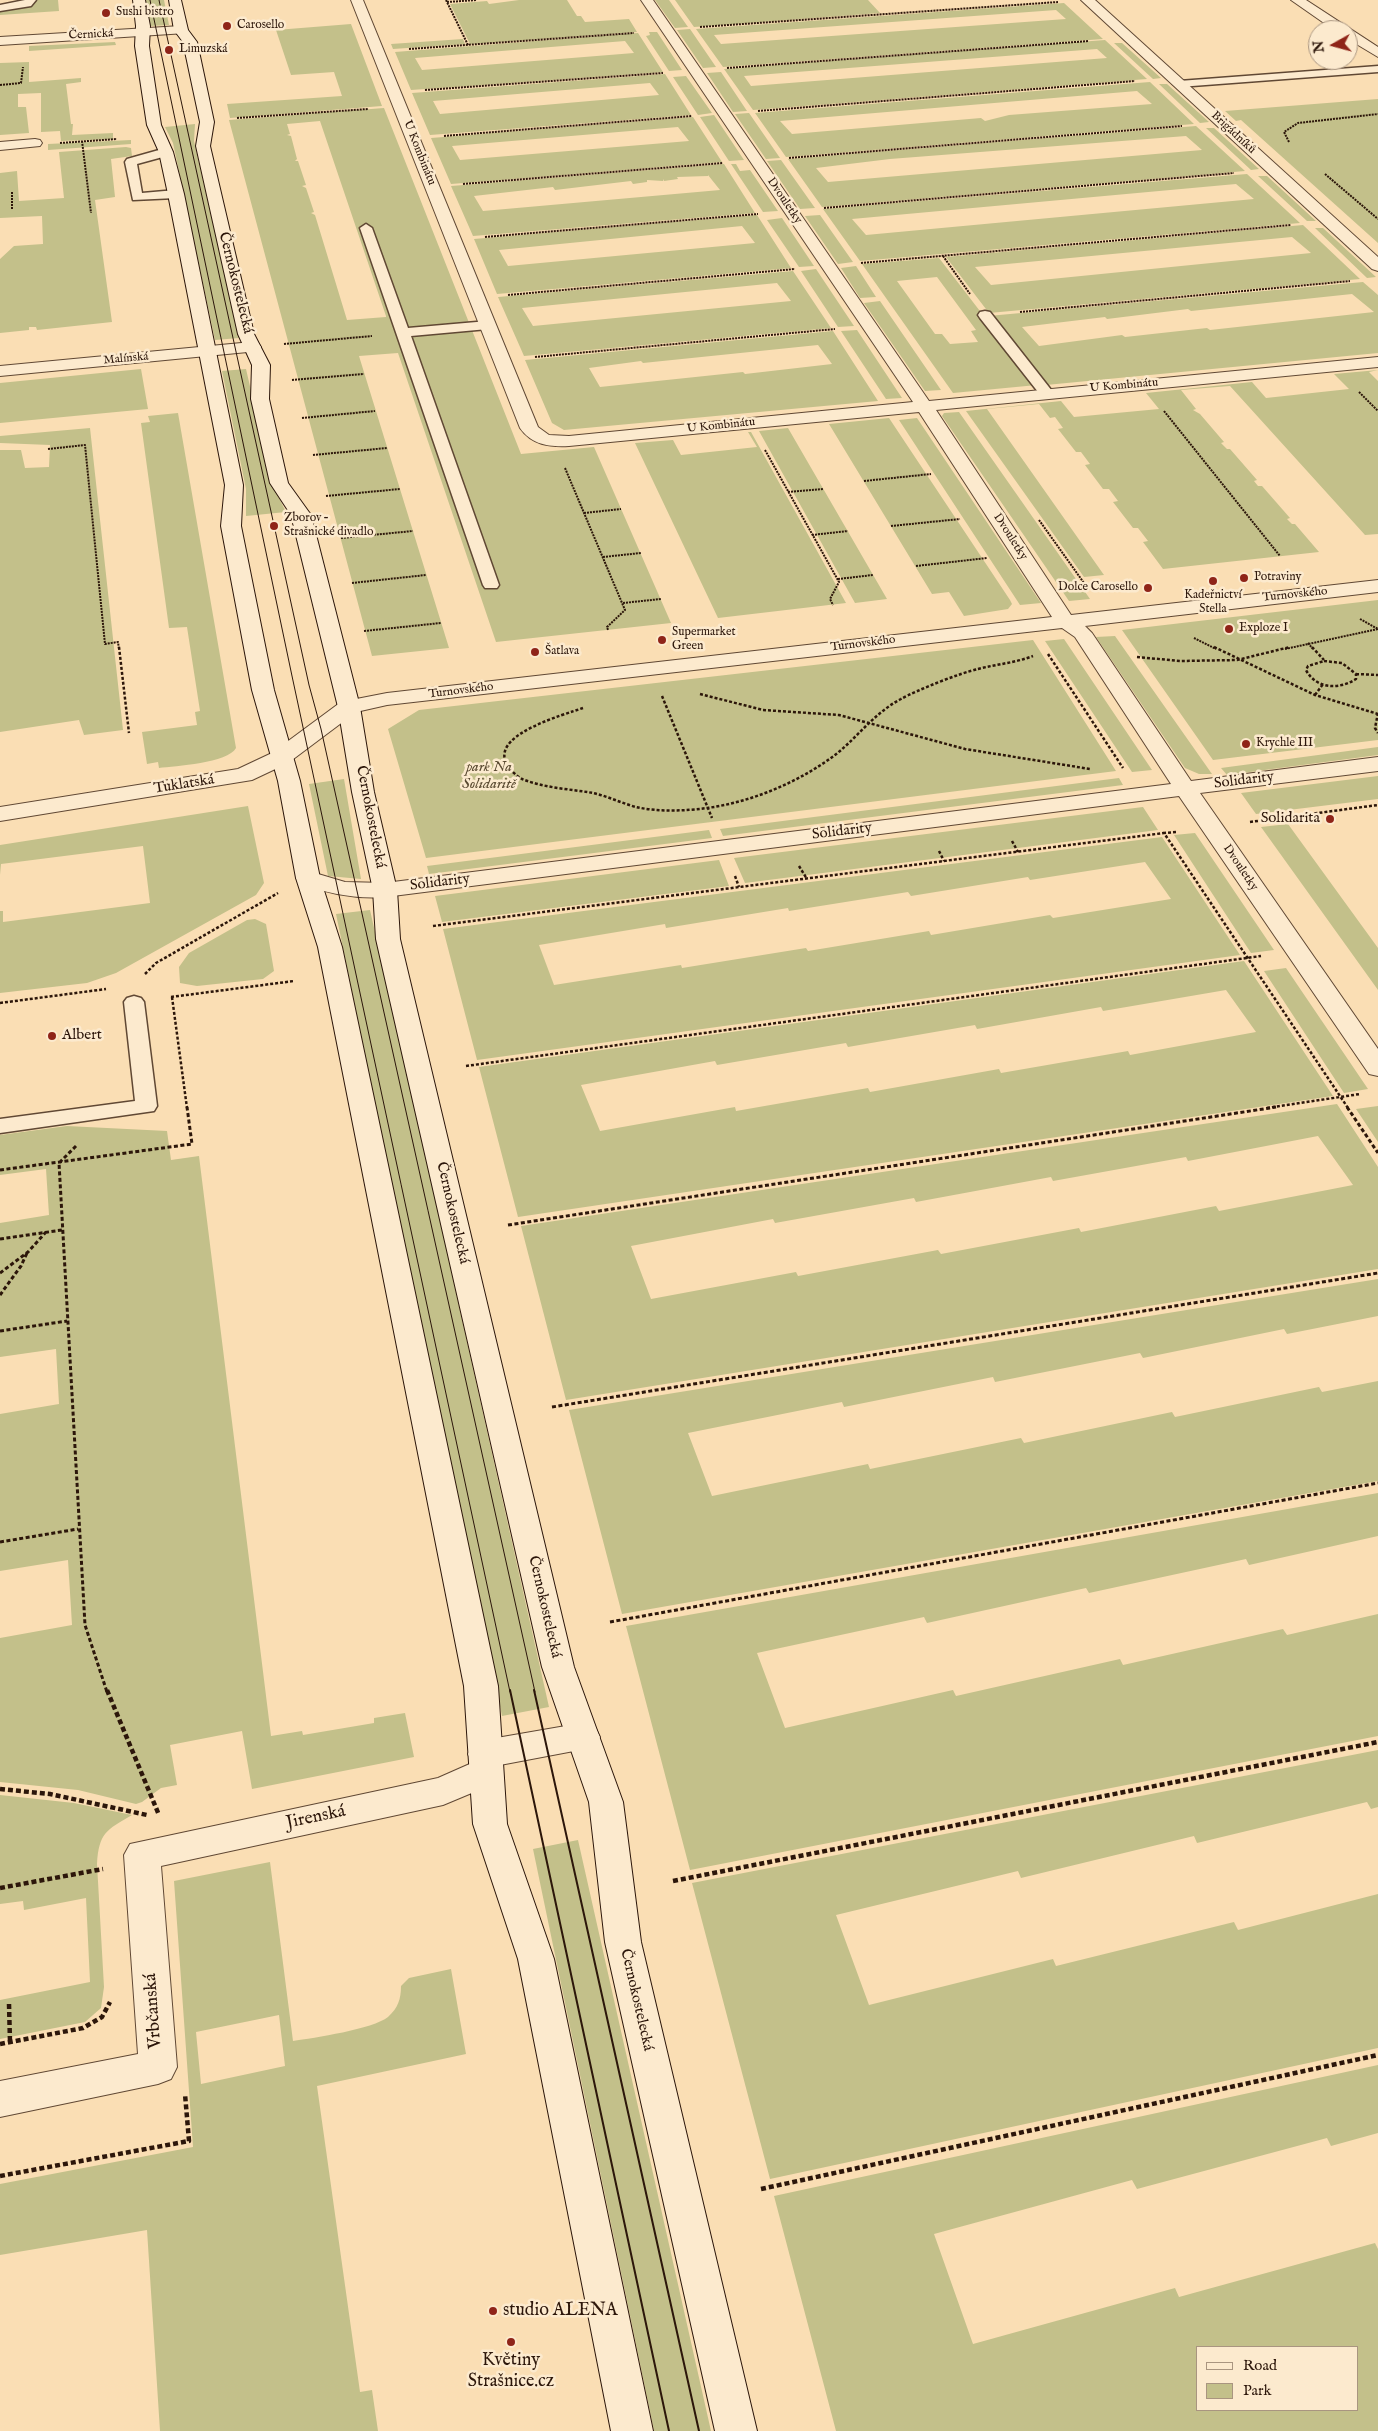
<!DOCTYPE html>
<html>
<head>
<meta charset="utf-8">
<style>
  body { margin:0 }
  #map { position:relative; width:1378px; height:2431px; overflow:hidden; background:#fadeb4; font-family:"IM FELL English",serif }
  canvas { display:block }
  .legend { position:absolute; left:1196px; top:2346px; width:162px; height:65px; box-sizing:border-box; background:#fceace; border:1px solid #a99580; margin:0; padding:6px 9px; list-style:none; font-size:15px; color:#2c160a }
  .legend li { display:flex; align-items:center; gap:10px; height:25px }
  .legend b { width:25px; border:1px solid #a99580 }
  .north { position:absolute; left:1308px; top:20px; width:50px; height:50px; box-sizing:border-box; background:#fceace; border:1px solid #a99580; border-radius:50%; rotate:263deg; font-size:14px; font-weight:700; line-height:20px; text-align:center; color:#2c160a }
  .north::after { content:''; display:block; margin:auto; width:18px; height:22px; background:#8f2418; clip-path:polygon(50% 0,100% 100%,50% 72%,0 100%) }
</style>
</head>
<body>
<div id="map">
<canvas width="1378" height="2431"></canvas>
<ul class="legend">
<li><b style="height:6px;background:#fceace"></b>Road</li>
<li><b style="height:14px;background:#c3c08a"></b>Park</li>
</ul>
<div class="north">N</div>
</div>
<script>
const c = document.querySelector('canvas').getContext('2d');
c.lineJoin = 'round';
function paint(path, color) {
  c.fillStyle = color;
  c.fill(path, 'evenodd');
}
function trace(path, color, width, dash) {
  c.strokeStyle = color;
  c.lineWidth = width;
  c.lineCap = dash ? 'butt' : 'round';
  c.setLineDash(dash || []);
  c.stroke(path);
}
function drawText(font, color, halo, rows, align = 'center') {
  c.font = font + ' "IM FELL English",serif';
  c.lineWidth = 5;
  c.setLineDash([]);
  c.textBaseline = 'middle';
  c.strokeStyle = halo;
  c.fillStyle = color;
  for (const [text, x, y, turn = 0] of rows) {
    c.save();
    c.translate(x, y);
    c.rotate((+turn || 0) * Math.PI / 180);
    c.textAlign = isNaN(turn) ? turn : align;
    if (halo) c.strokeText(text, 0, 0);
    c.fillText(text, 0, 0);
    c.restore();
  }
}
paint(new Path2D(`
  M38,0h20l1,11 -59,4v-5l25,-3z
  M145,0h19l5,25 -19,1z
  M519,0h48l10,16h4l4,6 44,-3 8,13 -167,12 -20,-40 37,-3 2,3z
  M655,0h14l19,27 -13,1z
  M675,0h193l12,13 -186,14z
  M1064,3l39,36 -380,28 -27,-38zM1056,10l10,9 -345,25 -7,-9z
  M351,24l31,82 -152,12 -3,-14 115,-8 -8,-24 -43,3 -15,-45z
  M690,29l26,38 -13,1 -26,-38z
  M649,32h8l25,38 -13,1 -23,-35 4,-1z
  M638,33l25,39 -252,18 -16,-38zM625,41l9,12 -212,17 -7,-12z
  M463,39l2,5 -72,5 -2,-5z
  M1105,40l42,39 -394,31 -29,-41zM1097,49l10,9 -356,28 -7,-10z
  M115,42l1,3 -87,6v-5z
  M1114,43h8l39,35 -8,1z
  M29,62v20l52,-4v4l-15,2 5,40h2l-1,11 41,-2v6l-52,2 -1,-10 -19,1v-39l-23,1v13h8l3,26 -29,2v-72z
  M721,72l26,39 -14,1 -26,-39z
  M665,74l26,41 -261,20 -18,-42zM650,83l9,12 -219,19 -7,-13z
  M686,76l26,37 -14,2 -25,-38z
  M1150,82l44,42 -408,33 -31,-44zM1137,91l15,13 -143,11 -24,6 -4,-3 -189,16 -12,-13z
  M1159,84h8l42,38 -9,1z
  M1378,99v144l-137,-123 -5,1 -11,-10z
  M384,108l137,346 73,-7 77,176 -175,19 -98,-289 -39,3 90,292 -77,8 -143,-536zM320,121l66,195v1l-39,3 -32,-105 -4,-2 3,-1 -8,-24 -4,-2 4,-1 -8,-24h-3l2,-2 -6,-23 -4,-1 3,-1 -3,-10z
  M749,113l31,45 -14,1 -31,-45z
  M714,115l30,45 -15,1 -29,-44z
  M693,117l29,45 -271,22 -20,-46zM678,127l11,14 -229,19 -8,-14z
  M195,124l-1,17 45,197 -24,2 -42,-197 -8,-16z
  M1196,126l49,45 -423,36 -34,-48zM1186,136l16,14 -374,32 -12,-14 74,-9z
  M1206,128h8l45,41 -8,1z
  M131,140v4l-83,6v-6z
  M126,147l5,1 1,8 -21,3 4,38 -20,3 17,122 -75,8 -1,-3h-7v3l-29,3v-74l14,-13 29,-2 -1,-28 -42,2v-45l17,-2 2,30 45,-3 -5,-46z
  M781,160l34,48 -15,1 -33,-48z
  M724,164l31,49 -282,23 -22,-50zM708,175l12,15 -237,21 -9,-15 79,-9 2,3 76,-9 2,3 14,-2v-2l16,1v-2l1,2 14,-2 -1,-2 31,-1z
  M731,164h5l4,7 10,-1 28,41 -15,1z
  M1247,174l53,49 -440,38 -37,-52zM1236,184l18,15 -388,36 -14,-16z
  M1258,176h9l49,45h-9z
  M757,215l34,53 -294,26 -23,-55zM742,226l13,17 -247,23 -9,-16z
  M820,215l33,47 -15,2 -33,-48z
  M782,218l32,48 -15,1 -32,-47z
  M1303,225l57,54 -371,34 -43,-56zM1292,237l19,16 -320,32 -16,-18z
  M1315,228h8l53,49 -9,1z
  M939,258l98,127 -84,8 -91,-129zM937,277l39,53 -5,1 7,11 -28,2 -8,-10h-7l-38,-53z
  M856,266l20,31 -16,1 -19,-30z
  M816,269l38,57 -16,1 -37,-56z
  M793,271l38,57 -307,28 -26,-59zM777,283l14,18 -258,25 -11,-18z
  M1363,282l15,13v58l-332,32 -58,-69zM1352,294l22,18 -164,18 -3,-2 -82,9 -3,-2 -83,11 -17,-19 83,-10 2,2 81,-10 3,2z
  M880,301l61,89 -16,1 -61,-88z
  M857,330l45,68 -16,1 -45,-68z
  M833,331l45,70 -314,29 -12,-7 -27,-63zM818,345l14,19 -87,10 -2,-2 -143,15 -11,-19 52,-7 2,2z
  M141,369l7,40 -148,14v-40z
  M246,369l27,117 13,26 -40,4v-27l-24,-118z
  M1378,370l-9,2 9,9v153l-13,1 -135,-149 -49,4 15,19 -3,1 7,4 24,28 -3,1 6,6h3l27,31 -3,1 4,5h4l28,32 -3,1 5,5h3l24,28 -156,17 -20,-27 5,-1 -10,-13h-5l-20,-26 5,-1 -9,-12h-6l-18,-24 5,-1 -9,-12h-5l-18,-23 5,-1 -8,-11 -5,1 -11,-14 -52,5 117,166 -20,2 -118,-166 95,-10 13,16 85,-8 -13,-16 106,-11 14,16 83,-9 -15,-15z
  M959,412l131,187 -21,2 -127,-185 2,-3z
  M178,413l58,335c-8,15 -61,18 -77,20l-1,-6 -11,2 -5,-32 55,-7 -2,-13 5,-1 -13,-84 -18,1 -28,-205 9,-1 -2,-6z
  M889,418l121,182 2,4 -4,5 -44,7 -15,-24 -17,2 -103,-170z
  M917,418l124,185 -21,2 -121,-185z
  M90,428l33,302 -39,5 -5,-15 -79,12v-282h21l4,18 24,-1 1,-22 -50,-2v-7z
  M788,428l99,171 -32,4 -96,-172z
  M748,432h3l95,171 -128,15 -83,-175 38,-3 8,15 76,-8z
  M1378,600v140l-165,20 -91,-130z
  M1115,636l97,138h-13l-14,-6 -89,-131z
  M1064,639l88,131 -20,2 -87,-131z
  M1033,640l83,131 -690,87 -38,-129 31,-19z
  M1378,747v8l-151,20 -6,-7z
  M1378,776v23l-122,15 -15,-21z
  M1119,778l4,7 -400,51 -3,-7z
  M344,779l17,100 -33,-3 -19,-92z
  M248,806l16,77 -8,12 -140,78 -29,10 -87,10v-82h3v11l147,-19 -7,-57 -142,18 -1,11v-30z
  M1143,807l15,23 -413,53 -11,-25z
  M1288,824l90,124v42l-117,-163z
  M709,830l3,8 -283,36 -2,-8z
  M1195,833l79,117 -23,3 -77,-118z
  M1162,837l78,118 -763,105 -34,-131zM1145,862l26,37 -118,19 -3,-3 -119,20 -2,-4 -121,20 -2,-3 -124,20 -1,-3 -127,20 -15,-40 126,-21 1,4 122,-20 1,3 119,-19 3,4 117,-19 2,3z
  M719,860l10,26 -287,36 -7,-26z
  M370,910l179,797 -47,9 -166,-802z
  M255,919l11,5 8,47 -11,8 -66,7 -17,-3 -1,-16 10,-14 58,-33z
  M1244,961l89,135 -815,121 -39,-150zM1226,990l30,42 -126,23 -2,-4 -127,22 -2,-4 -129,23 -2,-4 -132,23 -1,-4 -135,24 -19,-46 134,-24 2,4 129,-22 2,4 127,-22 2,4 124,-22 2,4z
  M1286,968l82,121 -24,4 -80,-122z
  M1337,1104l41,63v102l-812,131 -45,-174zM1318,1136l35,49 -134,26 -3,-5 -135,26 -2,-4 -138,26 -3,-4 -140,26 -2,-4 -145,27 -20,-53 142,-27 2,4 139,-25 2,4 135,-25 2,4 133,-24 2,4z
  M1378,1106v36l-22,-33z
  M67,1126l100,5 4,29 28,-4 72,580 31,-5 1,4 71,-12v-5l31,-5 9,44 -162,32 -10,-58 -72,14 7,40 -16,3 -19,14 -6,2 -58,-14 -78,-8v-144l72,-13 -4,-65 -68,11v-157l59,-10 -3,-55 -56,8v-134l49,-8 -3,-46 -46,6v-40z
  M1378,1279v37l-91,18 -3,-5 -141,29 -3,-5 -145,29 -2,-5 -149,30 -2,-5 -154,31 24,63 156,-32 2,5 151,-31 3,5 148,-31 3,5 144,-30 3,5 56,-11v100l-756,133 -53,-204z
  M1378,1493v43l-129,29 -3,-6 -157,34 -3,-5 -159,35 -3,-6 -167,36 28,75 168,-38 3,6 164,-37 3,6 160,-36 4,6 91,-21v122l-688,134 -64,-244z
  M1378,1750v57l-7,2 -4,-7 -170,41 -3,-7 -173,42 -3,-7 -182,44 33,90 184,-46 3,7 178,-44 4,8 140,-36v154l-608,131 -78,-296z
  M0,1795l74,8 58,12c-26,15 -33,18 -35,49l7,123 -3,21 -16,14 -85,17v-39l90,-18 -4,-84 -62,12 -1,-9 -23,3z
  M578,1840l133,591h-57l-121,-582z
  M270,1862l23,179c21,-3 80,-12 95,-24 10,-9 13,-18 13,-31l8,-8 42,-9 15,85 -149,32 43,306 12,-2 6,41h-218l-13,-201 -147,25v-71l193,-37 -19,-266zM279,2015l6,51 -84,18 -5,-52z
  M1378,2065v68l-47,13 -4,-8 -190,51 -5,-9 -198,54 39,110 202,-56 4,9 196,-54 3,6v182h-542l-62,-235zM1197,2347h160v63h-160z`), '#c3c08a');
const service = new Path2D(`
  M25,0h11l-5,6 -31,5v-6z
  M1378,66v6l-199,15 -6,-3 6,-3z
  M166,148l6,4 -2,3 -33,9 5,29 34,-3 6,4 -6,4 -43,2 -8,-38 2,-3z
  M366,224l6,4 36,100 80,-7 7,4 -7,4 -77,7 88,249 -2,3h-12l-2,-3 -123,-357z
  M985,311l5,1 62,79 2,3 -2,3h-10l-62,-79 -2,-3 2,-3z
  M134,996l7,2 3,4 13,104 -3,5 -154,22v-14l135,-18 -11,-99 3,-4z`);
const minor = new Path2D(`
  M351,0h12l175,427 11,8 20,1 344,-34 -272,-402h12l276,401 449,-44v10l-442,43 135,205 307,-35v12l-293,34 7,7 99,148 187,-24v14l-178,22 178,256v27l-9,-2 -190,-278 -794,101c-30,2 -57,-3 -85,-14l-4,-5 4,-5 8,-2 37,11 40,1 786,-99 -96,-147 -13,-9 -675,77 -31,7 -68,51 -36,17 -252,41v-14l238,-38 34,-16 69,-51 46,-9 665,-76 -133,-205 -350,34c-20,1 -37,-1 -49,-18z
  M1081,0h14l283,257v14l-6,-2z
  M1291,0h15l72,47v10l-30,-18v-9h-14z
  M181,26l7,4 -2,3 -186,12v-8z
  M35,139l5,1 2,3 -2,3 -40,4v-8z
  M252,342l6,1 3,4 -3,4 -258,25v-10z
  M583,1723l12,4 5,10 -5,10 -95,18 3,7 -5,10 -55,23 -282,61 16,201 -6,12 -13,5 -158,33v-36l138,-27 -14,-199 6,-11 308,-66 34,-15 -4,-9 5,-10 12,-4z`);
const secondary = new Path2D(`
  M133,0h12l5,26 -1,20 12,79 12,27 11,42 59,291 -2,41 33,164 26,91 20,97 22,69 156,739 9,138 47,135 99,472h-42l-93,-472 -45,-135 -9,-138 -146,-739 -22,-69 -18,-97 -26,-91 -31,-164 4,-41 -57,-291 -9,-42 -12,-27 -12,-79 1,-20z
  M169,0h12l7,30 9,12 17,80 -4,24 44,188 16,31 -1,34 19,84 23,32 49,192 14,85 23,98 3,49 174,728 49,135 18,140 116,489h-42l-110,-489 -16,-140 -47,-135 -166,-728 -3,-49 -21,-98 -14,-85 -47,-192 -21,-32 -19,-84 1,-34 -14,-31 -42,-188 4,-24 -17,-80 -9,-12z`);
trace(service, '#604834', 3);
trace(minor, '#604834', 2);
trace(secondary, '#2c160a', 2);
trace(new Path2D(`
  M446,0l22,45
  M447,2l30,-2
  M700,27l358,-25
  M409,49l225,-16
  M727,68l362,-27
  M0,85l21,-2 2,-16
  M425,90l238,-17
  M758,111l377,-30
  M237,118l131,-9
  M444,136l248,-20
  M82,141l9,72
  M1289,142l-5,-10 14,-9 80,-9
  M60,143l57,-4
  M789,158l393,-32
  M1325,174l53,45
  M463,184l260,-21
  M12,192v18
  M824,208l410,-35
  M485,237l273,-23
  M943,256l27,38
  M861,263l430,-38
  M508,295l287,-26
  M1020,312l330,-31
  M284,344l88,-8
  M535,357l300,-28
  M292,380l72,-6
  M1359,392l19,19
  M1164,411l116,145
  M302,418l73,-7
  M48,449l37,-4 20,199 13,-2 1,7
  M765,450l74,132 -9,17 3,6
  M313,455l74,-7
  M565,468l60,142 -18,17 1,3
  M864,481l67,-7
  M788,492l35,-3
  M326,496l74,-7
  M584,513l37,-4
  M1039,520l50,70
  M891,526l69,-7
  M812,535l36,-4
  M341,538l72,-7
  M603,557l38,-4
  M916,566l71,-8
  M838,579l35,-4
  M352,583l74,-8
  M623,603l38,-4
  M1360,619l18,10
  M364,631l77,-8
  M1194,638l22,11
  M1308,643l5,6
  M1285,649l93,-20`), '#2c160a', 2, [2, 1]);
trace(new Path2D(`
  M119,647l10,86
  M1214,647l101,48 63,19
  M1312,647l12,13
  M1048,654l75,114
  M1137,657l43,4 57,-1 53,-13
  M1324,661l18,2 14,11v5c-17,11 -40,10 -50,-9l2,-4z
  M1356,674l22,1
  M700,694l63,16 76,5 126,34 125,20
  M1315,695l8,-11
  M662,696l50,122
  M583,708c-20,7 -86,25 -78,52 2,7 11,16 17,19 22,9 48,10 71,14 14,3 28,10 43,14 22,5 49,4 71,1 45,-6 92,-26 128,-53 23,-18 39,-42 66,-56 16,-9 59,-26 77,-30 19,-5 37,-6 55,-13
  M1378,713l-3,15 3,5
  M1250,822l128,-17
  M1176,832l-12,1 184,275
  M1012,841l6,11
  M939,851l5,10
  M799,866l8,13
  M735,876l4,11
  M433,926l731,-93
  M145,974l11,-11 122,-70
  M171,997l123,-16
  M172,997l15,111
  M0,1003l106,-14
  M466,1066l795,-110
  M1267,1108l93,-14`), '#2c160a', 2.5, [3, 2]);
trace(new Path2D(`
  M1347,1107l31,46
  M76,1146l-17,17 26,462 22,67
  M0,1170l192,-26 -5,-37
  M508,1225l768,-118
  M0,1239l62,-9
  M0,1273l28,-21 18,-20
  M0,1295l21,-29 6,-13
  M0,1331l67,-10
  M552,1407l826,-134
  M0,1542l78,-13
  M610,1622l768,-139`), '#2c160a', 3, [4, 2.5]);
trace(new Path2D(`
  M107,1690l52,125
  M0,1789l50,5 97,21
  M673,1881l705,-139
  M0,1888l103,-19
  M9,2004l1,38
  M0,2044l83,-16 19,-11 8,-15
  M0,2176l189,-35 -4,-47
  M761,2189l617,-134`), '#2c160a', 4.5, [5, 3]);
paint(service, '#fceace');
paint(minor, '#fceace');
paint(secondary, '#fceace');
trace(new Path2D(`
  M150,0l142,676 218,1016
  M159,0l150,685 12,44 214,963`), '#2c160a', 1);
trace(new Path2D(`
  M510,1690l159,741
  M534,1690l165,741`), '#2c160a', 2);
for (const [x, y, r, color] of [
  [106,13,5,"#8f2418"],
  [227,26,5,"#8f2418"],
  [169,50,5,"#8f2418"],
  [274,526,5,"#8f2418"],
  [1244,578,5,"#8f2418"],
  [1213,581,5,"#8f2418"],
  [1148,588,5,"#8f2418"],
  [1229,629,5,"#8f2418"],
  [662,640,5,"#8f2418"],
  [535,652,5,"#8f2418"],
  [1246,744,5,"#8f2418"],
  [1330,819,5,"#8f2418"],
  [52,1036,5,"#8f2418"],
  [493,2311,5,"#8f2418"],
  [511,2342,5,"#8f2418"]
]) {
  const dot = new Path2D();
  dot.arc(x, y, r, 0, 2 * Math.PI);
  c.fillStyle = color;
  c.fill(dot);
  trace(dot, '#fceace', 2);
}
drawText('12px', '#2c160a', '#fceace', [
  ["Sushi bistro",116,13],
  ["Carosello",237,26],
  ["Limuzská",179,50],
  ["Zborov –",284,519],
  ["Strašnické divadlo",284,533],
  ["Potraviny",1254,578],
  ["Dolce Carosello",1138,588,"right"],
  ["Kadeřnictví",1213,596,"center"],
  ["Stella",1213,610,"center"],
  ["Exploze I",1239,629],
  ["Supermarket",672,633],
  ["Green",672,647],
  ["Šatlava",545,652],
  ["Krychle III",1256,744]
], 'left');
drawText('12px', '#2c160a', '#fceace', [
  ["Černická",91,35,-3],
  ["Brigádníků",1233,133,43],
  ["U Kombinátu",419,153,68],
  ["Dvouletky",784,201,56],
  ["Malínská",126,359,-5],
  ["U Kombinátu",1124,386,-5],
  ["U Kombinátu",721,426,-6],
  ["Dvouletky",1010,537,57],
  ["Turnovského",1295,595,-6],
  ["Turnovského",863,644,-7],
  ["Turnovského",461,691,-7],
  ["Dvouletky",1240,868,56]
]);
drawText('15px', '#2c160a', '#fceace', [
  ["Černokostelecká",235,283,76],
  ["Solidarity",1244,781,-7],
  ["Tuklatská",184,785,-9],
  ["Černokostelecká",370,817,79],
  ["Solidarity",842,832,-7],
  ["Solidarity",440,883,-7],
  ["Černokostelecká",452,1213,77],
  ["Černokostelecká",544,1607,77],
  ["Černokostelecká",636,2000,77]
]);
drawText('italic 15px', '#594930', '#fceace', [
  ["park Na",489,768],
  ["Solidaritě",489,785]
]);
drawText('15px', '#2c160a', '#fceace', [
  ["Solidarita",1320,819],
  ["Albert",62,1036,"left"]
], 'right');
drawText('18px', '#2c160a', '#fceace', [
  ["Jirenská",316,1818,-12],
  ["Vrbčanská",154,2011,-94]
]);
drawText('18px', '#2c160a', '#fceace', [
  ["studio ALENA",503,2311],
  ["Květiny",511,2361,"center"],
  ["Strašnice.cz",511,2382,"center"]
], 'left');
</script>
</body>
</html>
